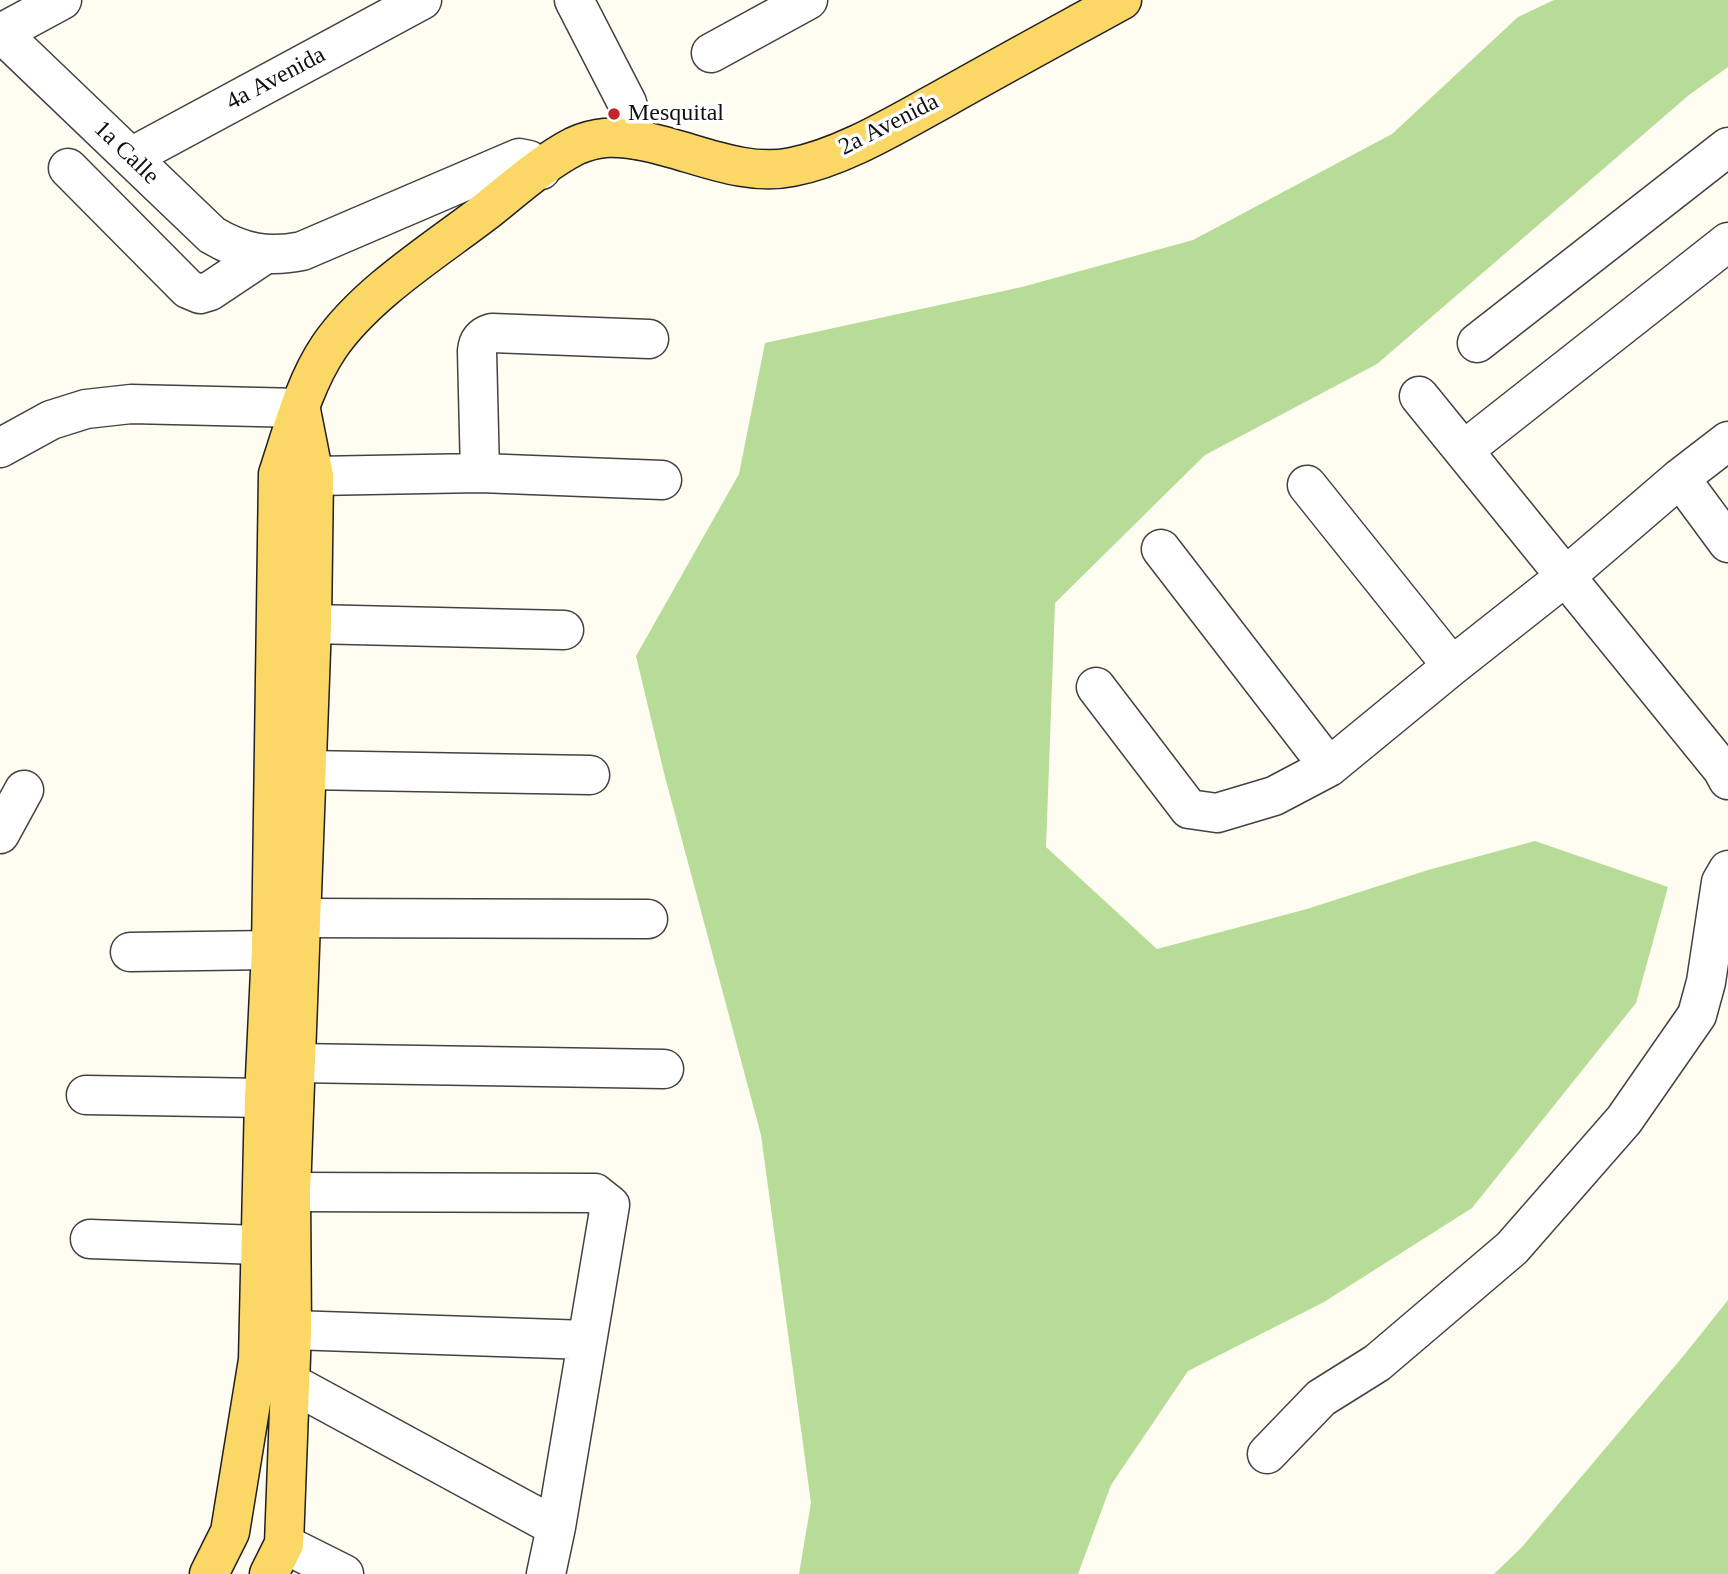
<!DOCTYPE html>
<html>
<head>
<meta charset="utf-8">
<style>
  body { margin:0 }
  canvas { display:block; background:#fffcf1 }
</style>
</head>
<body>
<canvas width="1728" height="1574"></canvas>
<script>
const c = document.querySelector('canvas').getContext('2d');
c.lineJoin = 'round';
function paint(path, color) {
  c.fillStyle = color;
  c.fill(path, 'evenodd');
}
function trace(path, color, width, dash) {
  c.strokeStyle = color;
  c.lineWidth = width;
  c.lineCap = dash ? 'butt' : 'round';
  c.setLineDash(dash || []);
  c.stroke(path);
}
function drawText(font, color, halo, rows, align = 'center') {
  c.font = font + ' "Times New Roman",serif';
  c.lineWidth = 7;
  c.setLineDash([]);
  c.textBaseline = 'middle';
  c.strokeStyle = halo;
  c.fillStyle = color;
  for (const [text, x, y, turn = 0] of rows) {
    c.save();
    c.translate(x, y);
    c.rotate((+turn || 0) * Math.PI / 180);
    c.textAlign = isNaN(turn) ? turn : align;
    if (halo) c.strokeText(text, 0, 0);
    c.fillText(text, 0, 0);
    c.restore();
  }
}
paint(new Path2D(`
  M1554,0h174v67l-39,28 -312,269 -172,91 -150,148 -9,244 111,102 150,-40 121,-39 107,-29 133,46 -32,116 -164,205 -148,94 -136,69 -77,114 -33,89h-279l12,-71 -50,-368 -97,-362 -28,-117 103,-182 26,-131 257,-56 171,-47 199,-106 126,-117z
  M1728,1300v274h-234l28,-27 163,-193z`), '#b6dc98');
const minor = new Path2D(`
  M574,0l53,103 11,37
  M0,32l212,203c30,18 56,23 90,16l217,-93 10,2 12,10
  M1,33l61,-33
  M711,53l97,-53
  M131,157l291,-157
  M68,168l120,121 12,5 10,-3 54,-36
  M1477,343l251,-196
  M1419,396l303,373 6,11
  M0,448l51,-28 35,-11 45,-5 169,4
  M1464,450l264,-208
  M480,473l-3,-122c1,-11 5,-15 15,-18l157,6
  M283,475l31,1 166,-3 182,7
  M1680,478l48,65
  M1307,485l145,181
  M1161,549l168,218
  M312,624l252,6
  M1096,687l93,122 28,4 57,-17 55,-29 123,-101 114,-90 114,-98 48,-37
  M306,770l284,5
  M0,834l24,-44
  M300,918l348,1
  M130,952l141,-2
  M296,1063l368,6
  M86,1095l178,3
  M291,1192l304,1 15,12 -54,322 -10,47
  M90,1239l169,6
  M292,1330l295,10
  M291,1383l265,144
  M1267,1454l54,-56 56,-35 135,-115 112,-128 73,-105 9,-33 15,-100 7,-12
  M284,1544l60,30`);
const major = new Path2D(`
  M209,1574l21,-42 28,-172 6,-262 7,-148 7,-476c14,-42 26,-90 51,-127 36,-53 105,-96 156,-135 28,-22 57,-49 90,-66 9,-4 19,-7 30,-8 63,-3 125,42 187,29 51,-10 103,-42 149,-67 60,-34 121,-67 181,-100
  M269,1574l15,-30 8,-214 -1,-138 21,-568 2,-148 -13,-66`);
trace(minor, '#424242', 41);
trace(major, '#202020', 41);
trace(minor, '#fff', 38);
trace(major, '#fbd765', 38);
for (const [x, y, r, color] of [
  [614,114,7,"#c3232a"]
]) {
  const dot = new Path2D();
  dot.arc(x, y, r, 0, 2 * Math.PI);
  c.fillStyle = color;
  c.fill(dot);
  trace(dot, '#fff', 2.5);
}
drawText('24px', '#0f0f0f', '#fff', [
  ["4a Avenida",276,79,-28],
  ["2a Avenida",889,125,-27],
  ["1a Calle",126,153,44]
]);
drawText('24px', '#0f0f0f', '#fff', [
  ["Mesquital",628,114]
], 'left');
</script>
</body>
</html>
